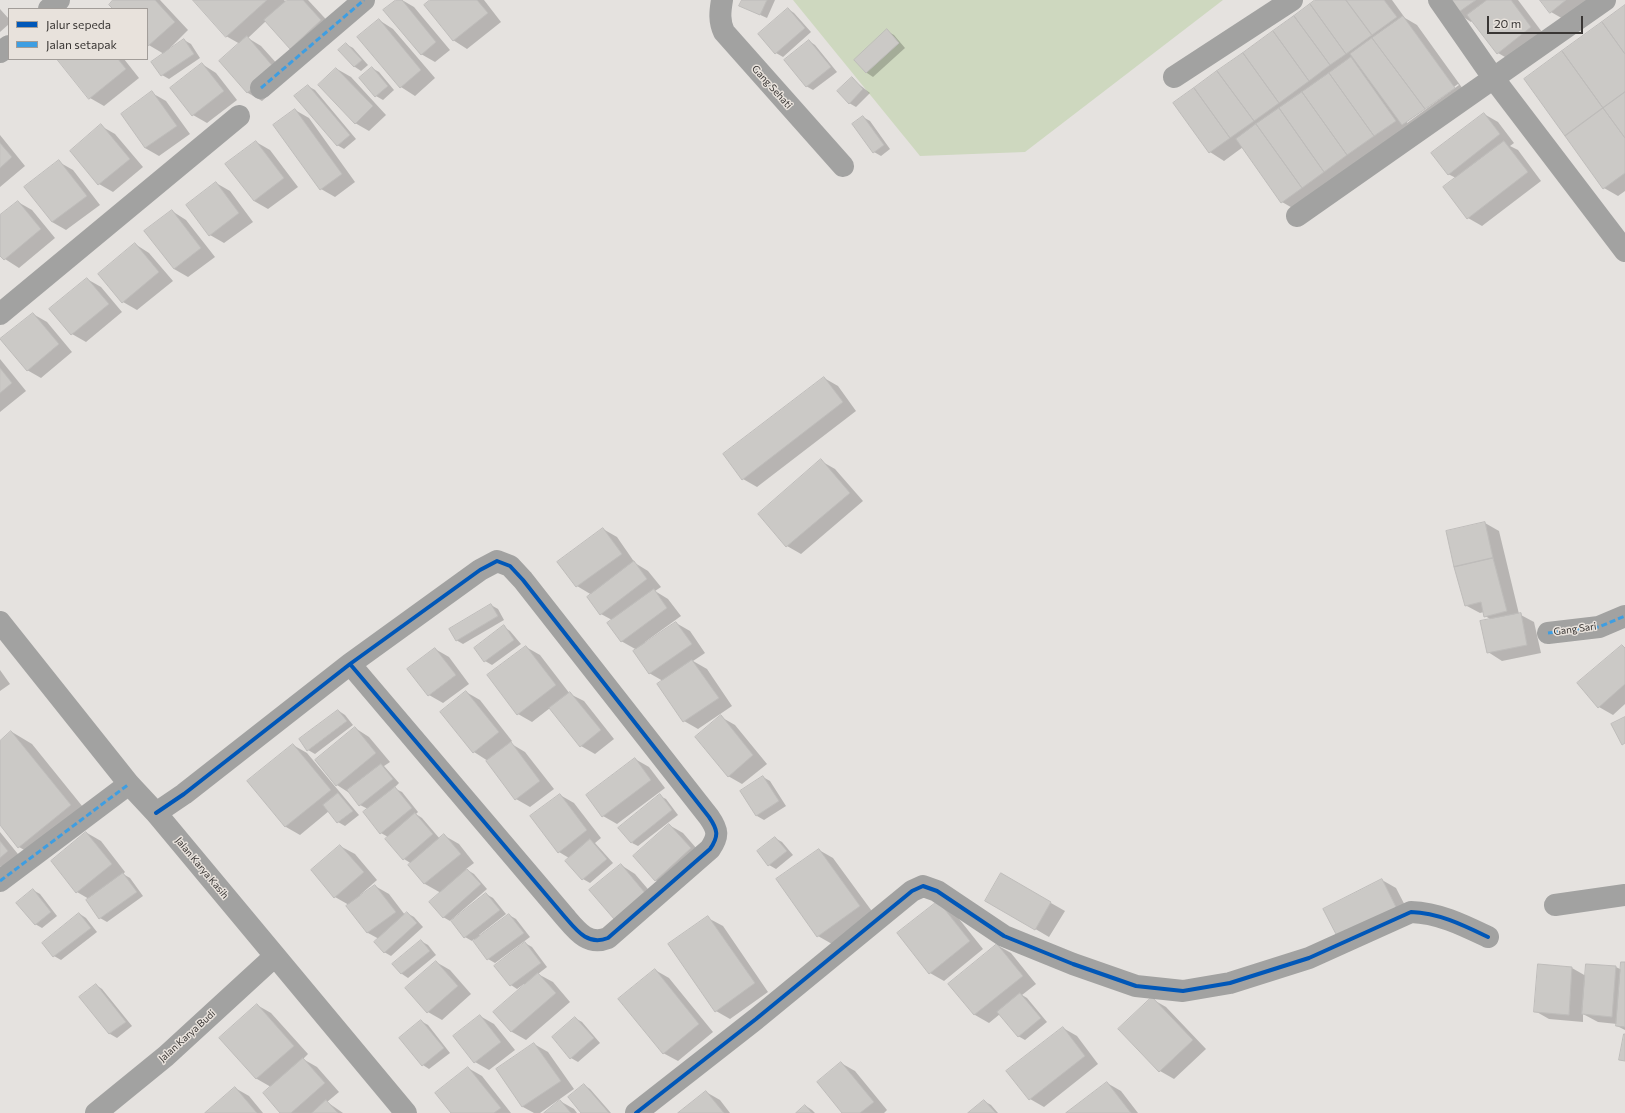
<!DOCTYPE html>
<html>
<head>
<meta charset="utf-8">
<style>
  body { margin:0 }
  #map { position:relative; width:1625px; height:1113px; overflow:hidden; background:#e5e2df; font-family:Commissioner,sans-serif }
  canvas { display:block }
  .legend { position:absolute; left:8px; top:8px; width:140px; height:52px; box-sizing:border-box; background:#e8e2dc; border:1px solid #a29d99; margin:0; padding:5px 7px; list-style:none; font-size:12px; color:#393634 }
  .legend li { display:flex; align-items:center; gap:8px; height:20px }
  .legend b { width:20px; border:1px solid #a29d99 }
  .scale { position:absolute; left:1487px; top:16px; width:96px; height:18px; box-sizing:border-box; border:2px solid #393634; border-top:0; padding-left:5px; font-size:12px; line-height:14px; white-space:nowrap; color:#393634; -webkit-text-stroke:3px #e8e2dc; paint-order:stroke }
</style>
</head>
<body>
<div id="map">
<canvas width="1625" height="1113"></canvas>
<ul class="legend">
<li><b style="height:5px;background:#0057b8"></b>Jalur sepeda</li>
<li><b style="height:5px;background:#3e9ee2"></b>Jalan setapak</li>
</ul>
<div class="scale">20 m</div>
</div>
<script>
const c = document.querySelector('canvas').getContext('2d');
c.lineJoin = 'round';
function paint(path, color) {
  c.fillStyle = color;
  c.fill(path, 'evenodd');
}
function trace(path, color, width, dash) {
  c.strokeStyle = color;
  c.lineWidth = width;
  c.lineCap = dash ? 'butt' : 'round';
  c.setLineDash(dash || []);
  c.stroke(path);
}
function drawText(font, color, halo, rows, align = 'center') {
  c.font = font + ' Commissioner,sans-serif';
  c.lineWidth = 3;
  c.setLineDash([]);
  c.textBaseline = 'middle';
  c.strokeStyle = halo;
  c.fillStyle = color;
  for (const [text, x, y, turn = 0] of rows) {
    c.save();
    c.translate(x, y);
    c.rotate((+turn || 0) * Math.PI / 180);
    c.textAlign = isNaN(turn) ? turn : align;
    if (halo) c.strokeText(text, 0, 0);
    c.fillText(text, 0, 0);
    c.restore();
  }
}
paint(new Path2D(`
  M793,0h430l-198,152 -105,4z`), '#ced8bf');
paint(new Path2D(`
  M115,0h45l28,30 -24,24 -17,-10v-35h-33z
  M194,0h90l2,2 3,-2h19l27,29 -45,19 -24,-27 -18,17 13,8 28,31 -27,24 -14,-8 -28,-32 20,-17 -14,-8z
  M398,0h4l12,7 36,43 -15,12 -14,-8z
  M432,0h52l17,22 -34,27 -14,-9z
  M743,0h32l-8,18 -20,-9z
  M1317,0h75l13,18 12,7 51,71 -172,114 -14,-8 -39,-55 -19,14 -14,-9 -36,-49zM1458,84l1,1 -52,38v-2z
  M1447,0h71l27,36 -33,25 -14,-8 -25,-33 -2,2 -14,-9z
  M1541,0h48l-24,20 -14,-8z
  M1625,7v184l-7,5 -14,-8z
  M0,9l9,10v5l-9,8z
  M788,9l6,4 17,19 -28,25 -7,-4z
  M379,20l14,9 42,49 -20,18 -14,-9 -42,-50z
  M887,31l7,4 11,13 -32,29 -6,-4 -11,-13z
  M184,40l7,4 9,14 -31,21 -7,-4z
  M809,41l6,4 22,27 -24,18 -7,-4z
  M346,44l7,4 15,17 -7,6 -6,-4 -16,-17z
  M59,59h65l15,19 -35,28 -14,-8z
  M202,64l14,9 21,27 -30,23 -14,-8z
  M372,68l7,4 15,18 -11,10 -7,-4 -16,-18z
  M337,69l14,8 35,38 -17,16 -14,-8z
  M852,79l18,14 -14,14 -7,-4z
  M308,86l7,4 41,49 -12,10 -7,-4z
  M152,93l14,8 24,33 -31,22 -14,-8z
  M295,110l14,8 46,64 -20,15 -14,-8z
  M1484,114l14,8 16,21 -4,3 8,4 23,31 -59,45 -14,-8 -12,-40 -8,-4z
  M863,117l7,4 20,28 -9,7 -7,-4z
  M101,126l14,8 28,33 -30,25 -14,-8z
  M0,135l25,31 -25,21z
  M256,142l14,8 28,37 -30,22 -14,-8z
  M59,162l14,8 27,35 -34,25 -14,-8z
  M216,183l14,8 23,31 -29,21 -14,-8z
  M18,202l14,8 23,28 -36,30 -14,-9 -5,-5v-37z
  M172,211l14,9 29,37 -27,20 -14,-8z
  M135,244l14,9 24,28 -36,29 -14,-8z
  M87,279l14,8 21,25 -36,30 -14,-8 -21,-25z
  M33,314l14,8 25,30 -31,26 -14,-8z
  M0,359l26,32 -26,21z
  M824,378l14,8 18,25 -99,76 -14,-8z
  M821,461l14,8 28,32 -62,53 -14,-8z
  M1485,523l14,8 20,83 15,8 7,31 -39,8 -14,-9 4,-32 -7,-4 -1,-4 -4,1 -15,-8z
  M603,529l14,8 18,26 13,8 13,16 -6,4 13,8 13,17 -36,26 1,1 30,-20 14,8 15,22 -12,8 14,8 25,37 -34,23 -14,-8 -21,-40 -14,-8 -12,-23 -16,-9 -9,-21 -11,-6 -9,-19 -15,-9z
  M491,605l7,4 6,11 -41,24 -7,-4z
  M504,627l6,4 11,13 -29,21 -7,-4 -10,-13z
  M1622,646l3,2v56l-12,11 -14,-8z
  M526,647l14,8 30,39 14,7 30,38 -19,15 -14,-8 -31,-38 -18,14 -14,-8z
  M435,649l14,8 20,27 -26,19 -14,-8z
  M0,670l10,14 -10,7z
  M466,692l14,8 32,41 -2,2 15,9 29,37 -24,18 -14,-8 -28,-38 -14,-9 -32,-40z
  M339,711l6,4 8,10 -38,29 -7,-4z
  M721,717l14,8 32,39 -25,20 -14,-8z
  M355,728l14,9 21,25 -6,4 15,17 -5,5 8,4 16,20 -2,2 6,4 18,21 5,-3 14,8 15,19 -8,6 8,5 13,15 -37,32 -7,-4 -2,-24 -16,-9 -15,-19 2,-1 -8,-5 -16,-22 -7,-4 -13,-24 -8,-4 -9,-11 -14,-9z
  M12,732l20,12 59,73 -51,42 -21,-12 -19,-23v-82z
  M293,745l14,8 52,62 -14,11 -7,-4 -9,-11 -29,24 -14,-8 -38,-46z
  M635,759l14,8 16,21 -48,36 -14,-8 -16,-21z
  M763,777l7,4 16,25 -22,14 -7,-4 -16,-25z
  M560,795l14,8 27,35 -6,5 18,20 -23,20 -7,-4 -14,-21 -10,-6z
  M660,796l6,3 12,16 -40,31 -6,-3z
  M669,825l14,8 21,24 -34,31 -15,-8z
  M0,832l22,27 -22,8z
  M87,833l14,8 24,31 -2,2 7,4 13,18 -36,26 -7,-4 -11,-19 -12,-7z
  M775,838l7,4 11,13 -17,14 -7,-4z
  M340,846l15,8 22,26 -17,15 1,1 14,-10 14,8 16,21 2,-2 7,4 9,10 -32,29 -7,-4 -5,-13 -11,-6 -20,-27 1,-1 -14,-8z
  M819,850l14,8 41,56 -42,30 -14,-8z
  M621,865l14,9 24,28 -31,25z
  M1002,875l63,36 -16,26 -63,-37z
  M1382,880l14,8 15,29 -73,21z
  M33,890l7,4 17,22 -15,12 -7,-4z
  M486,894l7,4 13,16 -27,21 1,1 29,-21 7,4 14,18 -35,26 -7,-4 -14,-20 -2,2 -7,-4z
  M938,902l14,8 31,39 -39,32 -14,-8z
  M80,914l6,4 11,14 -36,28 -7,-4 -11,-13z
  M708,918l15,8 45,66 -38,27 -14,-8z
  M421,941l7,4 8,10 -28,23 -6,-4 -9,-10z
  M525,943l7,4 15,20 -9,7 15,8 17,20 -44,38 -14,-8 -17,-20 31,-27 -2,-1 -7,5 -6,-4z
  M997,945l14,8 25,31 -14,11 5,3 20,24 -22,18 -7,-4 -18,-22 -11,9 -14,-8 -25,-31z
  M436,962l14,8 21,24 -29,26 -14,-8z
  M1625,963v67l-8,-4v-2l-19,-2 -15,-8v8l-34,-3 -14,-8 4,-46 33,3 14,8 1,-11 29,2 6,3z
  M655,970l14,8 44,54 -35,29 -15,-8z
  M96,985l6,4 30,37 -15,12 -7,-4 -29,-37z
  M1152,999l14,8 40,42 -32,30 -14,-8 -40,-42z
  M257,1005l14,8 37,41 -5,5 14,8 22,25 -12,10 16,11h-62l-10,-26 -14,-8 -36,-41z
  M480,1016l14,8 21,26 -26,20 -14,-8z
  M575,1018l7,4 18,21 -22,19 -7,-4 -18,-21z
  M421,1021l7,4 22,28 -21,16 -6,-4z
  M1063,1028l14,8 21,28 -54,43 -14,-8z
  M534,1044l14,8 26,37 -34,24h-6l-11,-6 -26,-37z
  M841,1063l14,8 32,39 -3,3h-40z
  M468,1068l14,8 29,37h-58z
  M1107,1083l14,8 17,22h-70z
  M584,1085l6,4 21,24h-28z
  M235,1088l14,8 14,17h-57z
  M706,1092l14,8 10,13h-50z
  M560,1101l14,8 3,4h-32z
  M984,1101l7,4 7,8h-28z
  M806,1106l6,4 3,3h-17z`), '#0003');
const building = new Path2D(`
  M113,0h42l20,22 -27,24 -1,-37h-34l-4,-4z
  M193,0h74l-41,37z
  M287,0h16l18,20 -31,29 -26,-29z
  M396,0h6l34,42 -15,13 -38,-45z
  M430,0h47l11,13 -35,28 -29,-36z
  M742,0h25l-7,15 -21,-9z
  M1315,0h31l26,35 -26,19 -36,-50z
  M1346,0h38l13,17 -25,18z
  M1446,0h30l-20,14z
  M1487,0h24l20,27 -34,27 -30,-39z
  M1540,0h26l-16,13z
  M1310,4l36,50 -16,11 -36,-49z
  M1625,5v49l-23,-32z
  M788,8l17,20 -30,26 -17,-20z
  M1294,16l36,49 -21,16 -36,-50z
  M1403,16l52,72 -30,21 -53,-71z
  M379,19l42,51 -21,18 -43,-51z
  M1602,22l23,32v38l-22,16 -41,-57z
  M887,29l12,14 -33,30 -12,-13z
  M1273,31l36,50 -30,22 -36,-50z
  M247,36l28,33 -28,24 -28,-32z
  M1372,38l53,71 -23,16 -52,-71z
  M184,39l10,15 -33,22 -10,-14z
  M809,40l22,27 -25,20 -22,-27z
  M346,43l16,17 -8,7 -16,-17z
  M1562,51l41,57 -38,28 -41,-57z
  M1243,53l36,50 -25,18 -37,-50z
  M1351,57l45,64 -22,15 -45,-63z
  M57,59h61l8,10 -37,30z
  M202,63l22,28 -32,25 -22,-28z
  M372,67l16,19 -13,11 -16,-19z
  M336,68l37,38 -18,18 -37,-39z
  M1217,71l37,50 -24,17 -36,-50z
  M1329,73l45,63 -27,19 -45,-63z
  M852,77l11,12 -14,15 -12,-13z
  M308,85l42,50 -13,11 -43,-50z
  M1194,88l36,50 -21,15 -36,-50z
  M152,91l25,35 -32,22 -24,-34z
  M1302,92l45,63 -23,17 -45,-64z
  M1625,92v46l-22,-30z
  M1279,108l45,64 -22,16 -46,-64z
  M1603,108l22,30v35l-22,16 -38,-53z
  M295,109l47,65 -22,16 -47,-65z
  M1484,113l16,21 -52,41 -17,-22z
  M863,116l21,29 -11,8 -21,-29z
  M101,124l29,35 -32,26 -28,-34z
  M1256,124l46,64 -21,15 -45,-64z
  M256,141l28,37 -30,23 -29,-37z
  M1504,141l24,31 -61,47 -24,-32z
  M0,143l12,14 -12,11z
  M59,160l28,36 -35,26 -28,-35z
  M216,182l23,31 -30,23 -23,-31z
  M18,201l23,28 -37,31 -4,-4v-41z
  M172,210l29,38 -27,21 -30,-38z
  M135,243l24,29 -37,31 -24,-29z
  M87,278l22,26 -38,31 -22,-26z
  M33,313l26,31 -32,27 -27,-32z
  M0,368l12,15 -12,10z
  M824,377l19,25 -101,78 -19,-26z
  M821,459l29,34 -64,54 -28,-33z
  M1485,522l8,36 -39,9 -8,-36z
  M603,528l19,26 -46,33 -19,-25z
  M1493,558l14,53 -23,6 -3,-15 -16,4 -11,-39z
  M634,561l13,18 -47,36 -13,-18z
  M654,589l13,19 -46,34 -14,-19z
  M491,604l7,12 -42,25 -7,-12z
  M1521,613l6,32 -40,8 -7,-32z
  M676,622l16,22 -43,30 -16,-23z
  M504,625l10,15 -30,22 -10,-14z
  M1622,645l3,3v36l-27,24 -21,-25z
  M526,646l30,39 -39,30 -30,-40z
  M435,648l21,27 -28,21 -21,-27z
  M692,660l27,38 -36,24 -26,-38z
  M466,691l33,41 -26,21 -33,-41z
  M570,692l31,38 -21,17 -31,-39z
  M338,710l9,11 -40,30 -8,-12z
  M721,715l32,40 -25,22 -33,-40z
  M1625,717v26l-3,2 -11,-21z
  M355,727l21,26 -40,33 -21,-26z
  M11,731l60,74 -53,43 -18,-23v-84z
  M511,742l29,39 -25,19 -29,-39z
  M293,744l38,46 -46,37 -38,-46z
  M635,758l16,22 -49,37 -16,-22z
  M381,764l12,15 -34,27 -12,-16z
  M763,776l16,25 -23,15 -16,-25z
  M395,787l17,21 -32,26 -17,-22z
  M338,793l15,18 -16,12 -14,-18z
  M560,794l27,36 -29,23 -28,-37z
  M660,794l12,16 -41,33 -13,-15z
  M415,813l18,21 -30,26 -18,-21z
  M669,824l22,24 -36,33 -22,-25z
  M86,832l26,32 -36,29 -25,-32z
  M444,834l17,20 -37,30 -16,-19z
  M775,837l12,14 -19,15 -11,-15z
  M590,839l17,20 -25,21 -17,-19z
  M0,841l8,10 -8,7z
  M340,845l24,27 -30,26 -23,-28z
  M819,849l41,57 -43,31 -41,-58z
  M621,864l24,29 -31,26 -25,-29z
  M467,869l14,15 -38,34 -14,-16z
  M123,873l14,19 -38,27 -13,-19z
  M1001,873l50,29 -16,28 -50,-29z
  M1382,879l15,30 -59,29 -15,-29z
  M375,885l21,27 -29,21 -21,-27z
  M33,889l18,23 -16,13 -19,-22z
  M486,893l14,17 -36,28 -13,-17z
  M938,901l32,40 -41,33 -32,-41z
  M407,912l10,11 -33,30 -10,-11z
  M79,913l12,15 -38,29 -11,-14z
  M509,914l15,19 -37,27 -14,-19z
  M708,916l47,67 -40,29 -47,-68z
  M421,940l9,11 -29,23 -9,-10z
  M525,942l16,21 -31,23 -16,-20z
  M997,944l26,32 -49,39 -26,-31z
  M436,961l22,25 -31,27 -22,-25z
  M1621,962h4v65l-9,-1z
  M1538,964l34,3 -3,48 -35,-3z
  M1586,964l30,2 -4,51 -30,-3z
  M655,969l44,55 -36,30 -45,-55z
  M538,973l18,20 -45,39 -18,-20z
  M96,984l30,38 -17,12 -30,-37z
  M1020,993l21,25 -23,19 -21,-25z
  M1152,997l41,43 -34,32 -41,-43z
  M257,1004l37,42 -38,33 -37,-41z
  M480,1015l21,27 -27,21 -21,-27z
  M575,1017l19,21 -24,21 -18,-22z
  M421,1020l23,28 -22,18 -23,-28z
  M1063,1027l22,29 -56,44 -23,-29z
  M1624,1034h1v27l-6,-1z
  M534,1043l27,38 -39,26 -26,-38z
  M303,1058l22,25 -34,30h-11l-17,-20z
  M841,1062l33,40 -14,11h-18l-25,-31z
  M468,1067l33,41 -7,5h-43l-16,-20z
  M1107,1082l24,31h-65z
  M584,1084l25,29h-28l-13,-16z
  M235,1087l22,26h-52z
  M706,1091l18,22h-46z
  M326,1100l12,13h-26z
  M560,1100l11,13h-27z
  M984,1100l12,13h-28z
  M805,1105l7,8h-16z`);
paint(building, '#cbc9c6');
trace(building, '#bebcba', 1);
trace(new Path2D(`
  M722,0c-2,12 -3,21 2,32l119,134
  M1439,0l55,79 131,172
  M49,9l10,-9
  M0,52l9,-6
  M1174,77l118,-77
  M261,88l103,-88
  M1297,216l308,-216
  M0,314l239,-198
  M0,622l129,162 27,29 250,300
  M1548,633l51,-6 26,-11
  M156,813l28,-19 166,-130 130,-94 17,-9 13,5 13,14 186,237c9,13 10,19 1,32l-102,89c-20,8 -31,-7 -43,-21l-215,-253
  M0,881l129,-97
  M1555,905l70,-10
  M96,1113l70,-57 109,-100
  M636,1113l120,-94 156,-128 11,-5 14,5 67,45 69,28 63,22 47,5 47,-8 79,-25 102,-46c28,1 52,13 77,25`), '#a2a2a1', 22);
trace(new Path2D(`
  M261,88l103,-88
  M1548,633l51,-6 26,-11
  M0,881l129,-97`), '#3e9ee2', 3, [6, 3]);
trace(new Path2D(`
  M156,813l28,-19 166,-130 130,-94 17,-9 13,5 13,14 186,237c9,13 10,19 1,32l-102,89c-20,8 -31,-7 -43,-21l-215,-253
  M636,1113l120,-94 156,-128 11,-5 14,5 67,45 69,28 63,22 47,5 47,-8 79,-25 102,-46c28,1 52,13 77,25`), '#0057b8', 4);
drawText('10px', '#393634', '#e8e2dc', [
  ["Gang Sehati",772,87,48],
  ["Gang Sari",1575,629,-8],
  ["Jalan Karya Kasih",202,868,50],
  ["Jalan Karya Budi",187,1036,-42]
]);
</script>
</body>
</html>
